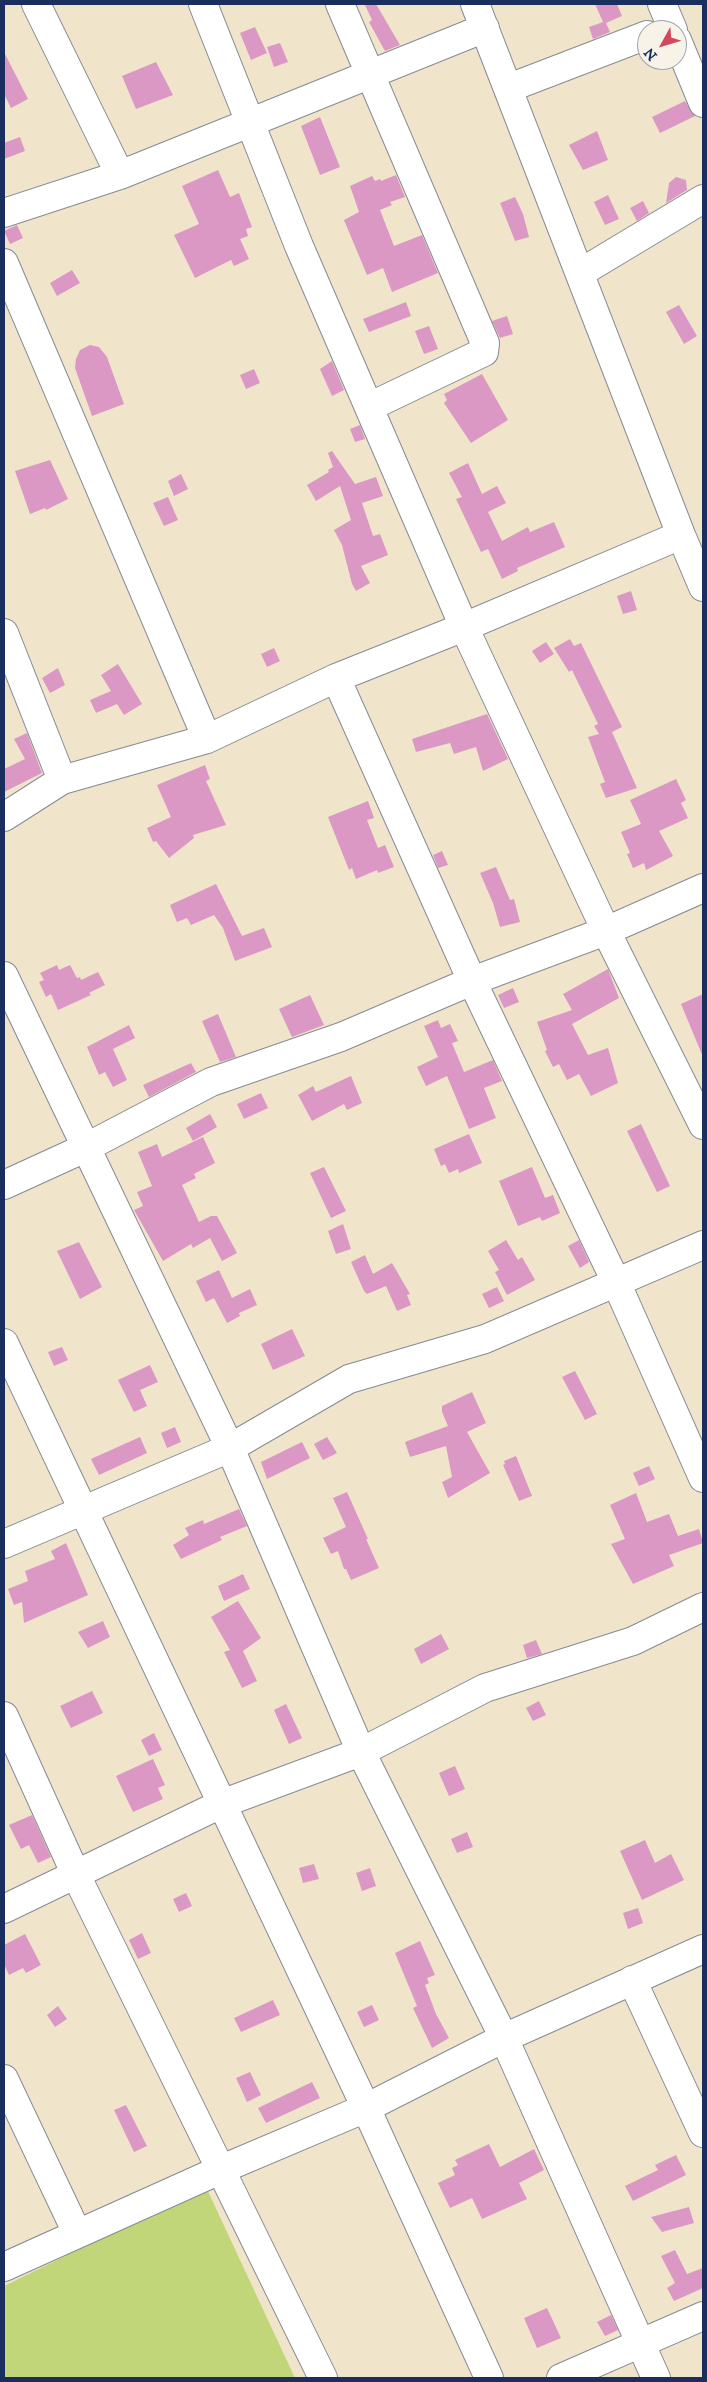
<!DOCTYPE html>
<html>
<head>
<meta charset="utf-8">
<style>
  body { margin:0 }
  #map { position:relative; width:707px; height:2382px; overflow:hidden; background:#f0e5cb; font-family:"IM FELL DW Pica",serif }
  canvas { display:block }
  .frame { position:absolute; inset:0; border:5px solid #1b2f5e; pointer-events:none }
  .north { position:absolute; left:637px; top:20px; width:50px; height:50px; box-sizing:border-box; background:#f7f3e8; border:1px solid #9fa5b1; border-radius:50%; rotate:231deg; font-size:14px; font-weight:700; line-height:20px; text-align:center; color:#1b2f5e }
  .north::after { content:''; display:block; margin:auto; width:18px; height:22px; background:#d1495b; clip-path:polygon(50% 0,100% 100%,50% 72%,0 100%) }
</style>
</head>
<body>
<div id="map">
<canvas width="707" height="2382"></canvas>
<div class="frame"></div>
<div class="north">N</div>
</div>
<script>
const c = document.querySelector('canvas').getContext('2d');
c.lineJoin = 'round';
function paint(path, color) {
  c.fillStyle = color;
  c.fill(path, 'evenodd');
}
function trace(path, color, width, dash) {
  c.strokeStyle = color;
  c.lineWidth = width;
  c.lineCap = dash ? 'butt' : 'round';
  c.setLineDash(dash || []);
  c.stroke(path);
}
paint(new Path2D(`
  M206,2187l89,191h-291v-92z`), '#c1d679');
paint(new Path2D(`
  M376,4l24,41 -15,6 -16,-29 3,-2 -7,-15z
  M595,4h22l5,12 -16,7 4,9 -17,7 -4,-12 14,-5z
  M255,27l12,26 -16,7 -11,-27z
  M280,43l8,19 -14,5 -7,-20z
  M4,52l24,47 -17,9 -7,-14z
  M156,62l17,33 -37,14 -14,-33z
  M685,101l10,15 -35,17 -8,-16z
  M320,117l20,50 -20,8 -19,-49z
  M597,131l11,29 -25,10 -14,-25z
  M20,137l5,14 -21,8v-16z
  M218,170l12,27 9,-4 13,34 -6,2 2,7 -8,3 9,20 -15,7 -3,-6 -36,18 -21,-43 25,-11 -17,-38z
  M396,175l9,22 -15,5 2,3 -12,5 14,36 28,-11 16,38 -46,19 -9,-24 -16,7 -23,-55 15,-8 -9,-26 22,-10 3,5 5,-2 1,2z
  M676,177l10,3 1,10 -21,13 3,-20z
  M608,195l11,24 -14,6 -11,-23z
  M515,197l8,17 6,23 -14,4 -15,-38z
  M643,201l6,12 -12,8 -7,-13z
  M17,225l6,13 -13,6 -6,-13z
  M72,270l8,13 -23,13 -7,-13z
  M406,302l5,14 -42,16 -6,-13z
  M679,305l18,31 -13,8 -18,-32z
  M507,316l6,18 -13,4 -8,-17z
  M429,326l9,23 -14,5 -9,-23z
  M90,345l9,2 8,10 17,47 -32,12 -17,-48 1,-9 4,-9z
  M332,361l12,29 -12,6 -12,-27z
  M254,369l6,14 -14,6 -6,-14z
  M482,374l26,46 -37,23 -27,-40 3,-3 -3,-6z
  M360,425l5,14 -10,3 -5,-13z
  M332,451l23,33 21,-7 7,19 -21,7 11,33 7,-2 8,21 -27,11 9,17 -14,8 -4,-7 -10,-39 -8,-15 17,-10 -11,-34 -24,15 -9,-16 22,-13 -1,-2 5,-3 -5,-14z
  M50,460l18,39 -22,11 -1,-2 -15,6 -15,-43z
  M468,463l14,31 15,-8 9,17 -18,9 14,29 26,-14 2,5 24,-10 11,25 -48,21 1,3 -16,8 -14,-30 -7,3 -25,-53 6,-2 -13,-24z
  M181,474l7,15 -14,7 -6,-15z
  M168,497l10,23 -14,6 -11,-23z
  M631,591l6,19 -14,4 -6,-18z
  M570,639l4,7 7,-3 41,84 -10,5 25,56 -31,10 -6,-14 5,-2 -17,-45 11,-3 -5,-8 4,-2 -26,-54 -3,2 -15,-24z
  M546,642l8,12 -14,9 -8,-12z
  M274,648l6,13 -13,6 -6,-13z
  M118,664l24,40 -18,11 -7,-11 -21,9 -6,-13 21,-9 -10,-16z
  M58,668l7,17 -15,8 -8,-15z
  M487,714l21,45 -25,12 -7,-24 -22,7 -4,-11 -34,9 -4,-13z
  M27,733l15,40 -38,19v-23l21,-10 -11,-20z
  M205,765l5,14 -4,2 20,44 -33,10 1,3 -25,20 -13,-17 -3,1 -6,-14 24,-11 -14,-32z
  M676,779l10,21 -5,3 7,15 -29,13 14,25 -27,14 -2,-7 -11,5 -6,-14 3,-1 -9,-21 20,-8 -11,-24z
  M368,801l6,17 -7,2 11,28 7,-3 9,22 -16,6 -1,-3 -21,9 -4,-11 -3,2 -21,-53z
  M442,851l6,14 -10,3 -5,-13z
  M496,867l14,33 4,-1 6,23 -20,5 -7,-24 -13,-30z
  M216,884l26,52 22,-8 8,19 -37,14 -12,-33 -9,-13 -23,10 -4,-7 -10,4 -7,-17z
  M57,965l2,5 11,-5 7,13 3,-1 1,3 17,-8 7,13 -16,8 2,2 -33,15 -7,-16 -5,3 -7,-15 5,-2 -4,-7z
  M608,969l11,29 -47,26 16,31 20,-7 10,35 -27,13 -12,-22 -12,6 -8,-16 -6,3 -8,-16 2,-1 -10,-28 35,-12 -9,-16z
  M513,988l6,14 -15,6 -6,-13z
  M703,994v63l-22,-53z
  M310,995l14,30 -32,12 -13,-28z
  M218,1014l18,43 -16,5 -18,-41z
  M438,1020l3,8 9,-4 8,17 -6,2 12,29 29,-12 9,21 -18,7 12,30 -27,11 -22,-53 -21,10 -9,-19 21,-10 -14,-31z
  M129,1025l6,13 -22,11 14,31 -14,7 -8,-15 -6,3 -12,-28z
  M191,1063l5,9 -47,25 -6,-12z
  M351,1076l11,27 -15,7 -3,-6 -32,17 -14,-26 15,-9 3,6z
  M261,1093l7,15 -24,11 -7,-15z
  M210,1114l7,13 -24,14 -7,-13z
  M641,1124l29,62 -13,6 -30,-61z
  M469,1134l13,29 -23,10 -1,-4 -9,4 -4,-9 -4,2 -7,-17z
  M203,1137l12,26 -21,11 2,4 -14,7 17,37 12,-6h6l20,37 -15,8 -12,-23 -17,10 -2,-4 -28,17 -29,-51 9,-4 -6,-14 15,-6 -14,-34 19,-8 5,13z
  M324,1167l22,44 -15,7 -21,-45z
  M532,1167l13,31 8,-3 7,18 -18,8 -2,-4 -22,9 -19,-45z
  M343,1224l8,25 -15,5 -8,-23z
  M506,1240l12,20 4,-3 13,23 -28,15 -12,-23 4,-2 -11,-19z
  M579,1240l10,22 -9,6 -12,-22z
  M79,1242l23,45 -22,12 -23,-48z
  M365,1255l8,19 19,-11 18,31 -3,1 4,10 -14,6 -11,-25 -19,8 -3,-3 -13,-29z
  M219,1270l13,28 18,-9 7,16 -18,8 1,3 -13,7 -13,-25 -8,4 -10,-21z
  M497,1287l7,14 -15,7 -7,-14z
  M292,1329l13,27 -32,14 -12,-26z
  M62,1347l6,13 -14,6 -6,-14z
  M150,1365l8,17 -18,8 7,16 -13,6 -16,-32z
  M575,1371l22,43 -12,6 -23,-43z
  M472,1392l14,31 -19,9 23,41 -42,25 -6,-16 10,-5 -6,-31 -36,11 -5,-15 43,-16 -6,-14v-6z
  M175,1427l6,15 -14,6 -6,-15z
  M140,1437l7,16 -48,22 -8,-16z
  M327,1437l10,16 -14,7 -9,-16z
  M302,1442l8,16 -43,21 -6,-17z
  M516,1456l16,40 -13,5 -16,-36 2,-1 -1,-3z
  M649,1466l6,13 -16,7 -6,-13z
  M347,1492l21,47h-2l13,29 -28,12 -5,-11h-2l-6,-18 -7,3 -8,-16 23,-11 -13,-29z
  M636,1493l11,29 22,-8 9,22 21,-7 4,14 -34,12 5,11 -41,18 -22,-40 14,-5 -15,-34z
  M239,1509l8,17 -27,11 2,3 -41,19 -8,-14 16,-10 -4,-7 18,-8 1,4z
  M66,1543l22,52 -64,28 -2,-21 -8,3 -6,-16 20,-8 -3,-10 30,-12 -4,-8z
  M243,1574l7,15 -26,12 -6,-15z
  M238,1601l23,37 -18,13 14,30 -15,7 -18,-36 6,-2 -19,-33z
  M103,1621l7,16 -22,11 -10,-16z
  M441,1634l8,15 -28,15 -7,-15z
  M536,1640l6,14 -15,4 -4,-13z
  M92,1691l11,22 -32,15 -11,-22z
  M539,1701l7,14 -13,6 -7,-13z
  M286,1704l16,34 -13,6 -15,-34z
  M154,1733l8,17 -13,6 -8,-16z
  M153,1759l12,26 -7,3 5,11 -30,13 -17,-36z
  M455,1766l10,23 -16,7 -10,-23z
  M32,1815l19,42 -13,6 -9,-18 -8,4 -12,-24z
  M467,1832l6,15 -16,6 -6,-14z
  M645,1840l10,23 16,-9 13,26 -42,20 -22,-49z
  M314,1864l5,15 -16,4 -4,-15z
  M370,1868l6,18 -14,5 -6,-18z
  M186,1893l6,13 -13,6 -6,-13z
  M638,1908l5,15 -15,6 -5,-16z
  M142,1933l9,20 -13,6 -9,-19z
  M25,1934l16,31 -15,8 -3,-5 -14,7 -5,-11v-19z
  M420,1941l15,34 -8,3 2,5 -4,2 11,29 13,24 -17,10 -19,-40 4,-2 -22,-53z
  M273,2000l7,15 -39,17 -7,-14z
  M372,2005l7,15 -15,7 -7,-15z
  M58,2006l9,13 -12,8 -8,-12z
  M250,2072l11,23 -14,7 -11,-24z
  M312,2082l8,16 -54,25 -8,-15z
  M126,2105l21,41 -13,6 -20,-42z
  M489,2144l11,23 34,-18 10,21 -25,13 8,16 -45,20 -10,-21 -22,10 -12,-25 17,-8 -3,-7 6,-3 -3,-5z
  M676,2155l10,20 -53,26 -8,-15 33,-16 -3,-5z
  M689,2207l5,16 -32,9 -11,-15z
  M675,2250l12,24 16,-6v20l-29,13 -7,-13 8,-5 -14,-27z
  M547,2308l14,30 -24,10 -13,-30z
  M611,2315l7,15 -13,6 -8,-14z`), '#db98c5');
const minor = new Path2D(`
  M36,4l84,171
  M203,4l96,242 165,381 142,304 97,194
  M340,4l145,339 -1,9 -115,55
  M475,4l206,531 22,52
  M662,4l11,26
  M677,40l26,63
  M509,88l138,-53
  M4,213l116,-38 365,-147
  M4,263l203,476
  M580,273l123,-74
  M4,633l58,147
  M336,678l136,303 144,301 87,196
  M4,817l58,-37 145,-41 129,-61 128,-51 217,-92
  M4,976l226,472 131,304 143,286 152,340
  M4,1185l81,-37 126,-66 130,-45 131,-56 134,-50 97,-43
  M4,1343l362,765 123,270
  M4,1544l226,-96 119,-69 136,-40 218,-94
  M4,1716l72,159 247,503
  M4,1909l217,-105 140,-52 124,-64 148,-47 70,-34
  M632,1980l71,153
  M4,2079l73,154
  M4,2267l218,-98 144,-61 138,-70 199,-89
  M561,2378l142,-62`);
trace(minor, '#868a94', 30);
trace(minor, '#fff', 28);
</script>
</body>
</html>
